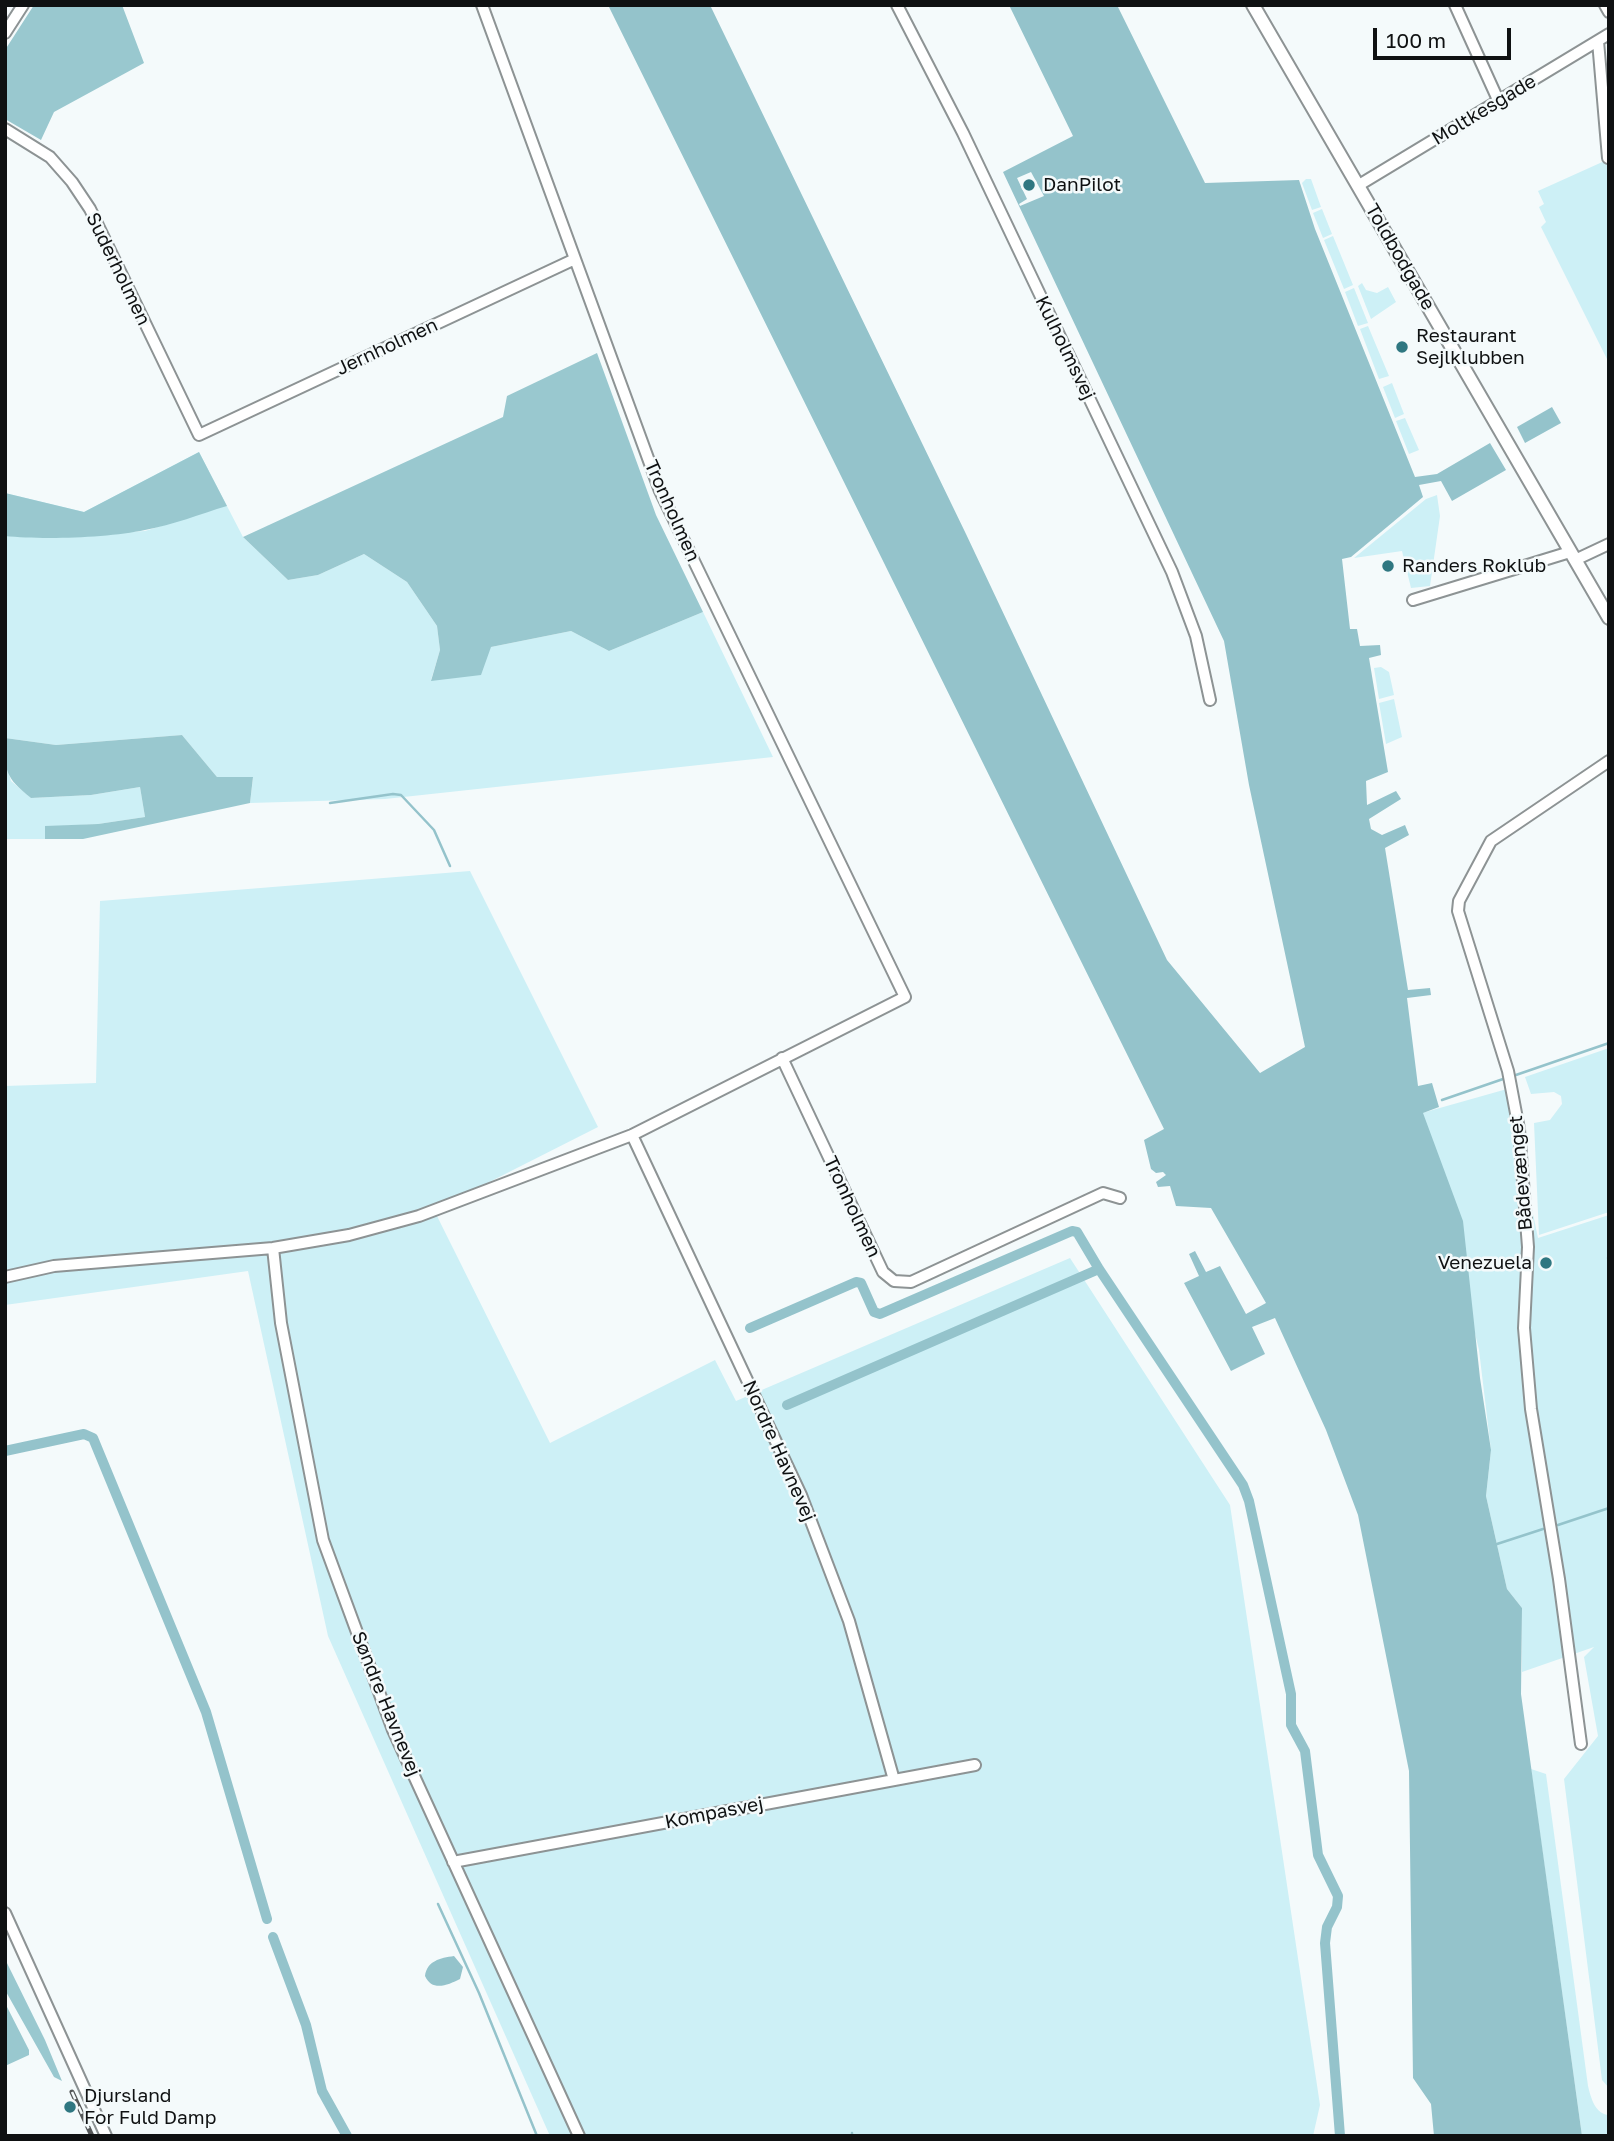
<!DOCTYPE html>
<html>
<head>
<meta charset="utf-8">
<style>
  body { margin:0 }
  #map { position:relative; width:1614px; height:2141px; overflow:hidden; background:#f4fafb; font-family:"Golos Text",sans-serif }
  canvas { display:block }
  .frame { position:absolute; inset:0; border:7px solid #0f1112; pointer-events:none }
  .scale { position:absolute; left:1373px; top:28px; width:138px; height:32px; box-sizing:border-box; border:4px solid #0f1112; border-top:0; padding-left:9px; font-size:21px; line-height:24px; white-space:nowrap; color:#0f1112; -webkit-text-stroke:5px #f4fafb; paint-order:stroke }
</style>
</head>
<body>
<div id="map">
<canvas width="1614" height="2141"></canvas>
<div class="frame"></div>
<div class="scale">100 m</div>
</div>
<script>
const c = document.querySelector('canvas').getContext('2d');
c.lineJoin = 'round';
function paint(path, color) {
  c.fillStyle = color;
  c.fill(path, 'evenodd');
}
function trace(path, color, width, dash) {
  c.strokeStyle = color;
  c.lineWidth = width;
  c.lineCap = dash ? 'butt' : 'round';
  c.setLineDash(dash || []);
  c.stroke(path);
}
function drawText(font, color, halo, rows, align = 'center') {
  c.font = font + ' "Golos Text",sans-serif';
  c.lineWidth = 5;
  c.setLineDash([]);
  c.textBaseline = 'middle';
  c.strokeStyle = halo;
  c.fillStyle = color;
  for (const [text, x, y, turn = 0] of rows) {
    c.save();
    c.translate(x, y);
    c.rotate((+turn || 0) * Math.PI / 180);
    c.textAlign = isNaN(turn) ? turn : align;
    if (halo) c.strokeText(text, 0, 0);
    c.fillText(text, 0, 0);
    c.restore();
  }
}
paint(new Path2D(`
  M1609,159v204l-68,-136 5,-5 -7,-15 5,-3 -6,-13z
  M1306,179h5l10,28 -9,3 -10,-27z
  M1322,209l10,25 -9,4 -10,-25z
  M1333,236l20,49 -9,4 -20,-49z
  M1362,283l4,7 11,3 11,-6 8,15 -25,17 -13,-33z
  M1354,288l14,35 -10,3 -13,-34z
  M1368,326l21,50 -10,3 -19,-50z
  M1392,383l12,31 -9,4 -12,-31z
  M1405,418l14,32 -10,4 -13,-33z
  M199,452l44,85 45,43 30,-5 46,-21 43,28 30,44 3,24 -9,30 60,-33 80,-16 38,20 94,-39 70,145 -388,42 -135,4 3,-25 -36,-1 -35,-42 -126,10 -51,-7v-245l79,19zM209,511l-64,20 -30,2z
  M1437,495l3,21 -10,70 -19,2 -9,-37 -48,7 72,-59z
  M1381,667l8,5 5,23 -15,4 -5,-31z
  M1394,699l8,38 -16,7 -7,-41z
  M5,759l6,22 20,17 60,-3 49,-8 5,30 -47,7 -53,3v12h-40z
  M470,871l128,256 -164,83 116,233 165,-83 21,41 334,-143 160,247 90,600 -7,31h-763l-222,-500 -80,-365 -243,34v-219l91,-3 4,-182z
  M1609,1048v164l-70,23 -5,-112 16,-3 12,-16 -1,-8 -7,-4 -23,2 -6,-17z
  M1507,1089l31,149 71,-23v873l-7,-8 -38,-301 34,-43 -14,-79 10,-10 -72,25v-64l-15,-19 -21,-93 5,-46 -12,-100 -57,-237z
  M1531,1769l15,5 42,312c3,12 7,28 21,29v21h-27z`), '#cdf0f6');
paint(new Path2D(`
  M34,5h88l22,58 -90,49 -13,28 -36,-21v-69z
  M597,353l59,162 47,97 -94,39 -38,-20 -80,16 -10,28 -50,6 9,-31 -3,-24 -30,-44 -43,-28 -46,21 -30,5 -45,-43 260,-120 4,-21z
  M199,452l28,54c-27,8 -54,19 -82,24 -37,8 -103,10 -140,6v-43l79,19z
  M182,735l35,42h36l-3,26 -167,36h-38v-13l53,-2 47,-7 -5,-30 -49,8 -60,3c-26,-21 -26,-26 -26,-60l51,7z
  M5,1959l40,81 17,41 -8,-4 -49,-87z
  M5,2003l24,47v5l-24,11z`), '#99c8cf');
paint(new Path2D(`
  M608,5h102l256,529 201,426 93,113 45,-26 -56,-262 -25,-144 -221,-469 70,-36 -64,-131h108l88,178 94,-3 16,49 100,248 22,-3 53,-31 16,27 -54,31 -11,-20 -22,4 4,12 -72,60 -9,2 8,70h7l3,17 20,-1 1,10 -12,3 19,114 -22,9 1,24 29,-14 5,8 -32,20 2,10 11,6 23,-10 4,10 -24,13 23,142 22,-2 1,7 -24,3 11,88 14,-3 7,24 -16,6 40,108 17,157 11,72 -5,46 21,93 15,19 -1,86 61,442h-148l-3,-32 -18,-26 -4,-307 -51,-256 -32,-85 -51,-112 -23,9 13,27 -34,17 -47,-88 15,-7 -10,-22 6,-3 11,21 14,-6 26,48 20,-11 -55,-95 -35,-2 -6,-20 -12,1 -2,-5 10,-7 -3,-3 -7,1 -5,-4 -7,-29 20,-11z
  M1552,407l9,16 -36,20 -8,-16z
  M454,1956l9,11 -3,12c-12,6 -28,13 -35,-3 2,-15 15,-18 29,-20z`), '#94c3cb');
paint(new Path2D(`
  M1031,172l13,24 -24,10 -1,-2 8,-5 -10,-21z`), '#f4fafb');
trace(new Path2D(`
  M330,803l63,-9 8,1 33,35 16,36
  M1513,1076l96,-33
  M1442,1100l64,-22
  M1608,1258l1,-1
  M1558,1525l51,-17
  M1497,1544l46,-15
  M438,1904l41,89 58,143
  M852,2133v3`), '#94c3cb', 2.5);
trace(new Path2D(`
  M750,1328l106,-46 5,1 13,29 6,2 192,-83 5,1 22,37 144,216 6,16 42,193v31l14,26 13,104 20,41 -1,11 -10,20 -2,16 15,193
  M787,1405l312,-136
  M5,1451l79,-17 9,4 113,274 61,207
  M273,1937l33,88 16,66 25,45`), '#94c3cb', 10);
const minor = new Path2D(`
  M897,5l66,128 209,439 24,64 14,64
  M1455,5l44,97
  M1605,5l4,7
  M5,33l18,-28
  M1598,41l10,117
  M5,129l45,28 22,25 18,27 109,226 376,-176
  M1359,185l250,-151
  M1575,560l34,-16
  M1413,600l157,-48
  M782,1058l101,214 11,9 17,1 192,-89 17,5
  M632,1135l169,360 48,126 45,159
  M273,1248l8,75 42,217 70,190 186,406
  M5,1277l49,-11 219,-18 76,-13 70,-19 213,-81 273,-138 -245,-506 -178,-486
  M1581,1744l-22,-165 -28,-170 -7,-81 4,-81 -9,-118 -11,-58 -50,-160 1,-10 32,-60 118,-80
  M453,1862l522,-97
  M5,1913l101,223`);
const tertiary = new Path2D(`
  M1253,5l356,613`);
trace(minor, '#8d9394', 14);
trace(tertiary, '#8d9394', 16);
trace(minor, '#fff', 10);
trace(tertiary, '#fff', 12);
const rail = new Path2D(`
  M72,2092l20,44`);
trace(rail, '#555859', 5);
trace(rail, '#f4fafb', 2.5, [8]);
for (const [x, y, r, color] of [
  [1029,185,7,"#2f7781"],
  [1402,347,7,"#2f7781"],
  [1388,566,7,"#2f7781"],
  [1546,1263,7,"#2f7781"],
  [70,2107,7,"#2f7781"]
]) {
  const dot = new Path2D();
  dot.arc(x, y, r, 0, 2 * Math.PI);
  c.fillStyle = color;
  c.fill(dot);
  trace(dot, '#f4fafb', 2.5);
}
drawText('19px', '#0f1112', '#f4fafb', [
  ["Moltkesgade",1484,110,-31],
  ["Toldbodgade",1400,257,60],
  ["Suderholmen",118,269,64],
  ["Jernholmen",387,347,-25],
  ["Kulholmsvej",1065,348,64],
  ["Tronholmen",672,511,66],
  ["Bådevænget",1521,1173,-95],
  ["Tronholmen",852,1207,65],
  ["Nordre Havnevej",779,1451,66],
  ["Søndre Havnevej",386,1704,68],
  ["Kompasvej",714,1813,-11]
]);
drawText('19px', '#0f1112', '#f4fafb', [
  ["DanPilot",1043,185],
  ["Restaurant",1416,336],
  ["Sejlklubben",1416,358],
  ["Randers Roklub",1402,566],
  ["Venezuela",1532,1263,"right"],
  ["Djursland",84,2096],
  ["For Fuld Damp",84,2118]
], 'left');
</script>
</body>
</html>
